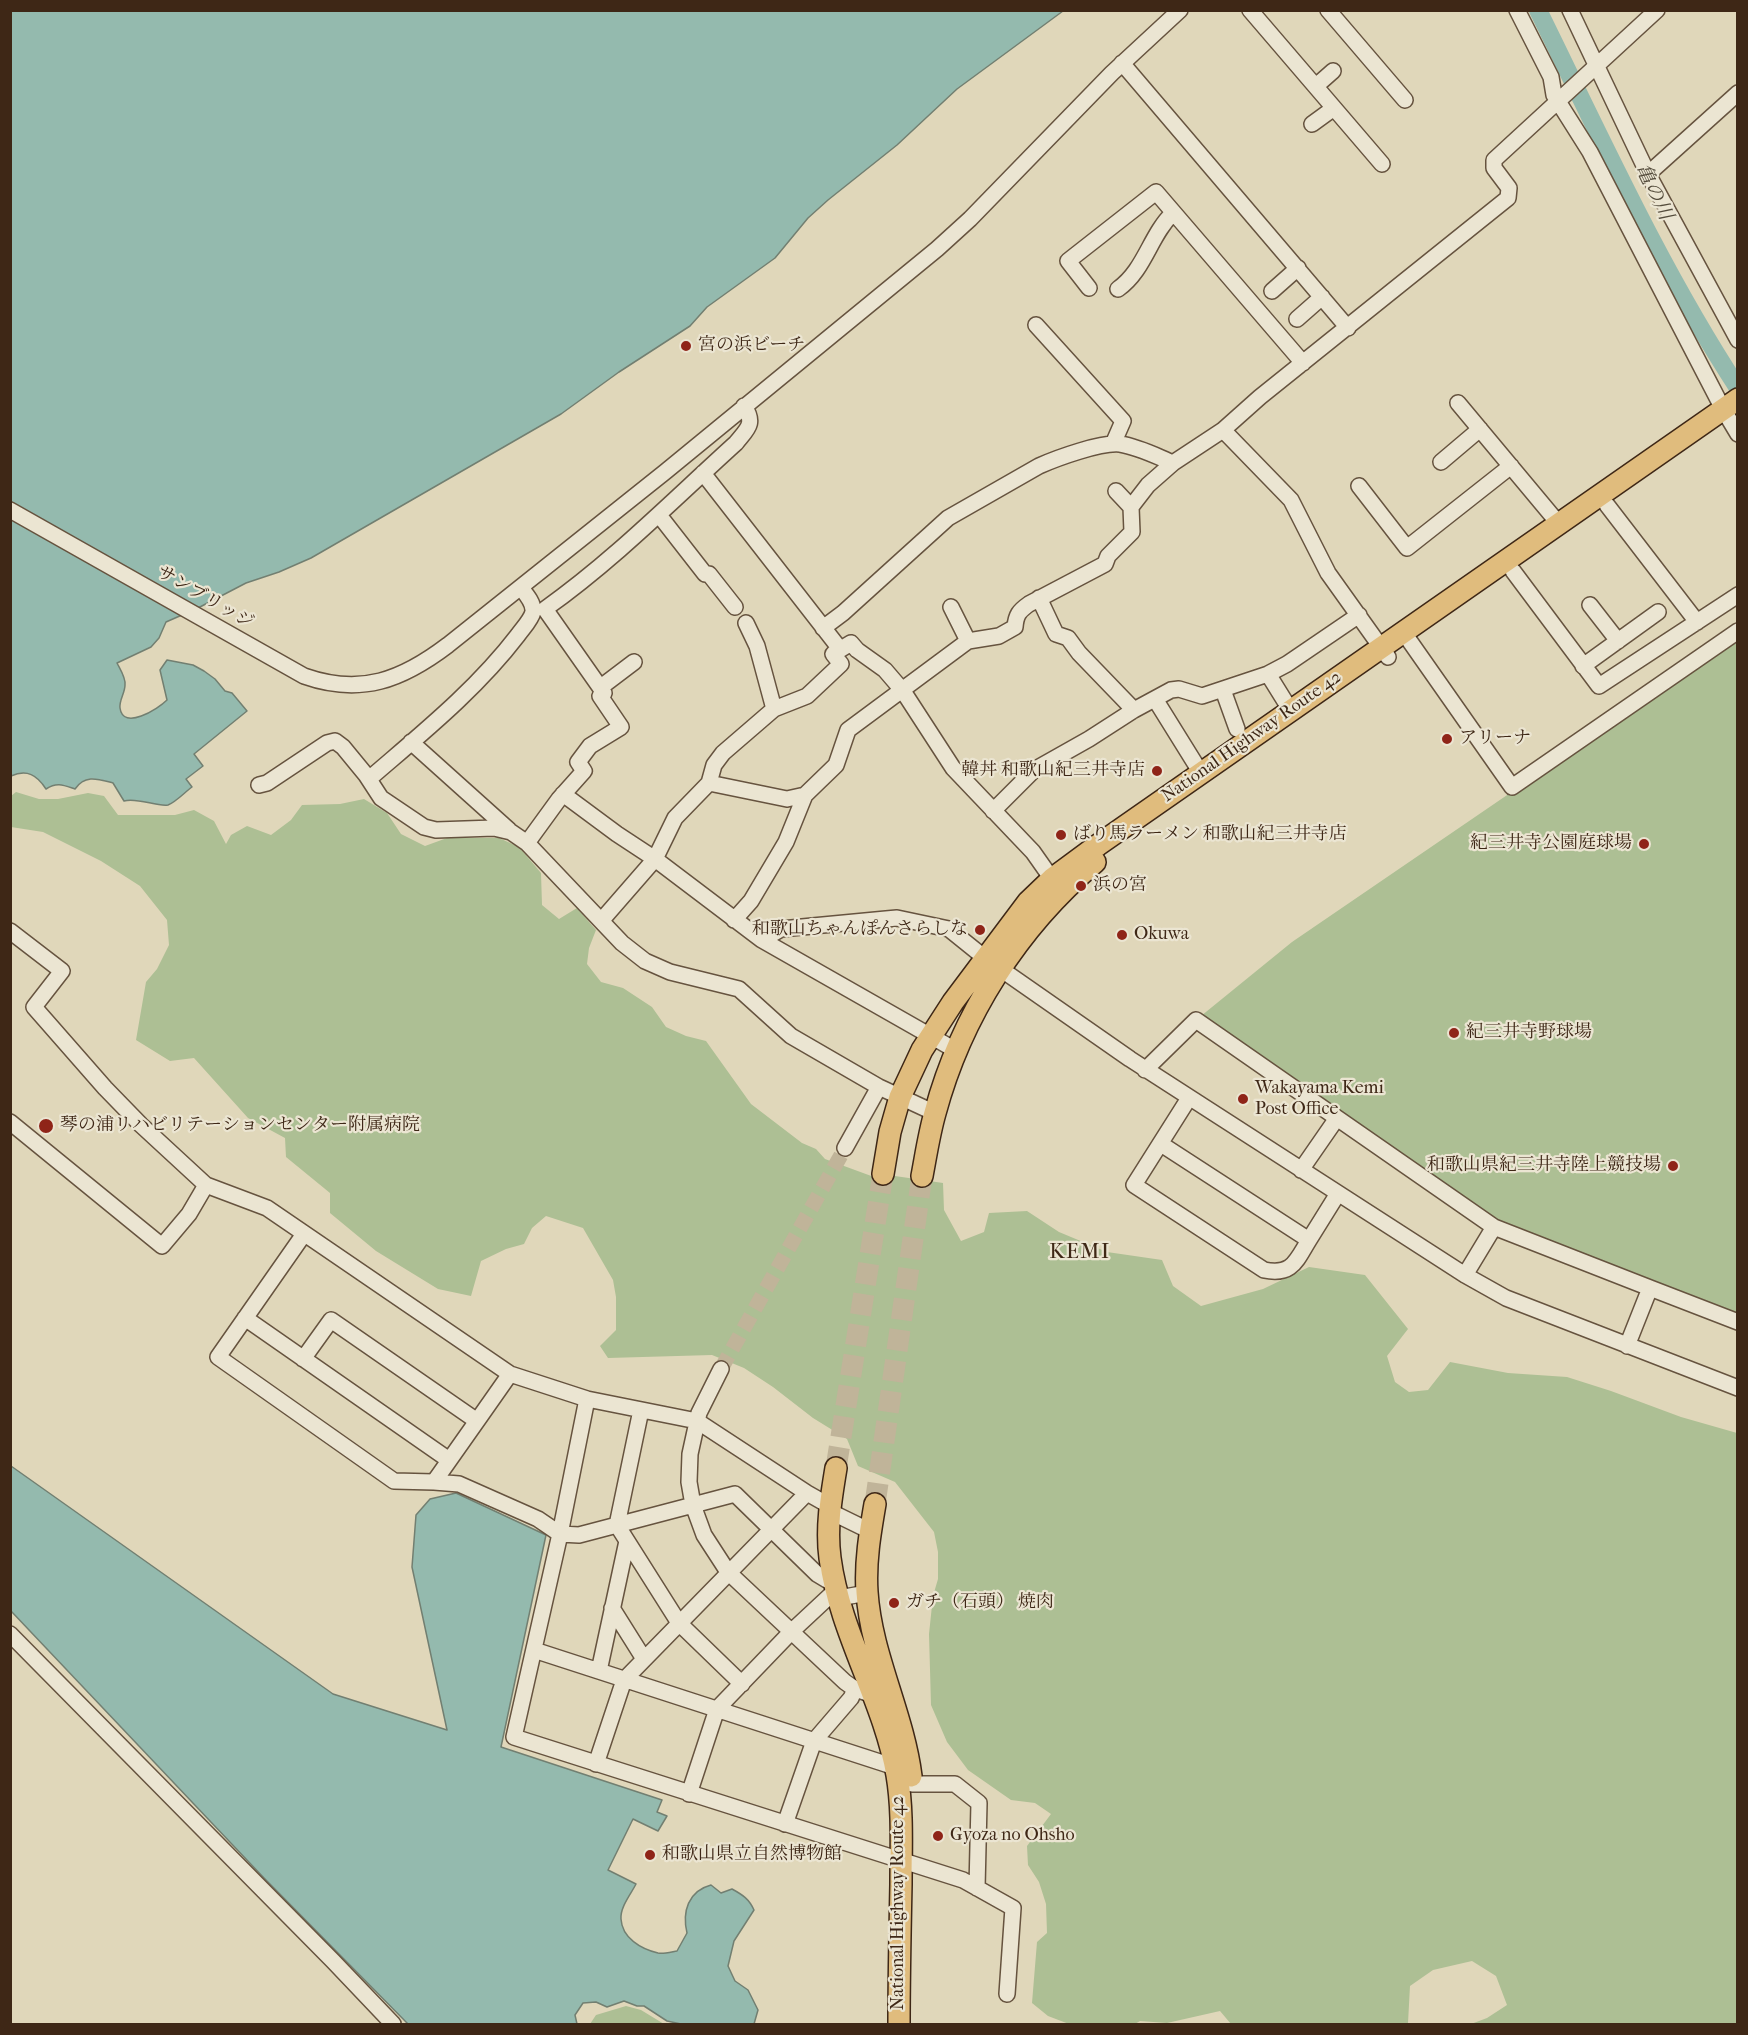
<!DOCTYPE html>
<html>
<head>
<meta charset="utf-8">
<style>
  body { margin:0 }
  #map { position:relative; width:1748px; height:2035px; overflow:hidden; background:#e0d7ba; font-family:"IM FELL French Canon",serif }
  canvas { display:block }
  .frame { position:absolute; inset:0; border:12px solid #3e2716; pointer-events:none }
</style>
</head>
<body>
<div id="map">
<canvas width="1748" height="2035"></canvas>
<div class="frame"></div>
</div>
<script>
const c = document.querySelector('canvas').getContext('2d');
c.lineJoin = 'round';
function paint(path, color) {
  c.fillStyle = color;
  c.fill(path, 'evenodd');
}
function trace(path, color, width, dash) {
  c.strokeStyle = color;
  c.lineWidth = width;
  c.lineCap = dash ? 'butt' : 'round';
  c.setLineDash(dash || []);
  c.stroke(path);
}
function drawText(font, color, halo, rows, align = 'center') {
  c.font = font + ' "IM FELL French Canon","Noto Serif JP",serif';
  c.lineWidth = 4.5;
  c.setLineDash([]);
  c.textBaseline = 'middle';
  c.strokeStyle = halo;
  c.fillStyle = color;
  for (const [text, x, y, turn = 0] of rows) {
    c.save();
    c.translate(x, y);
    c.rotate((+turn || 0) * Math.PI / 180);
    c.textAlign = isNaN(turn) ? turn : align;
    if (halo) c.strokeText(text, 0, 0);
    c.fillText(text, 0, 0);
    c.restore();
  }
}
paint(new Path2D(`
  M1737,638v680l-249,-101 -287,-201 91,-74z
  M16,792l23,7h19l30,-6 16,3 14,19h57l19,-5 20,11 12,23 5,-9 16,-9 24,9 20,-15 11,-15 38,-1 24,-5 23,14 14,21 24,12 22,-8h52l20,9 22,26 1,32 17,14 18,-11 19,22 -7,18 -2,16 14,18 22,6 29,19 14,20 20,9 20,5 45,63 51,39 14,6 9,10 49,18 21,-1 48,7 1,27 17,31 23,-9 5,-19 38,-2 32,21 48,20 55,8 11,26 28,20 62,-17 46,-22 56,8 43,54 -21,27 8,26 14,10 19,-2 22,-28 58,11 59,4 44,14 70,26 56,16v591h-266l16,-6 20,-13 -11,-29 -24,-15 -39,9 -23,16 -2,37 -2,1h-175l-11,-13 -53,12 -27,-2 -5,3h-66l-21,-8 -16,-13 5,-61 10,-9 -1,-29 -7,-22 -11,-17 -1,-19 24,-32 -16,-11 -24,-3 -43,-30 -21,-28 -16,-37 -2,-71 4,-38 5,-17v-27l-4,-20 -39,-50 -37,-16 -11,-27 -34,-21 -40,-31 -29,-19 -32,-13 -104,3 -8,-12 16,-16v-33l-3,-17 -30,-52 -37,-12 -14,12 -8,16 -18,5 -25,12 -10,35 -33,-7 -62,-38 -46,-38v-20l-44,-36 -1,-19 -37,-20 -54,-60 -24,3 -34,-21 10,-58 11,-13 12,-24 -2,-25 -27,-34 -39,-25 -58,-29 -32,-5v-31z
  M626,2006l15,4 23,14h-74l6,-9z`), '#adbf94');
const water = new Path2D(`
  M11,11h1052l-106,78 -60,56 -69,55 -20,18 -33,40 -68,49 -17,19 -71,46 -58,42 -250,144 -32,14 -33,11 -48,25 -32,14 -7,16 -8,9 -34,16c3,6 9,15 8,22 0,8 -6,15 -5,23 3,23 38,1 47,-8l-7,-30 7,-10 26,5 11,6 11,8 10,12 7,2 15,18 -53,43 9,12 -17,13 6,8c-7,5 -16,15 -24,18 -11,2 -31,-8 -44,-4l-11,-18c-15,-4 -28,-9 -38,6 -12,-4 -18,-7 -29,0 -9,-14 -19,-20 -35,-13z
  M11,1466l322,228 114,36 -35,-163 4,-52 14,-16 26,-6 90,42 -45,212 161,53 -5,12 10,4 -9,15 -25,-12 -25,51 28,14c-5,10 -16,23 -15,35 1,19 20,30 37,34 5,1 13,-1 19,-2l10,-18c-5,-21 1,-42 24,-48l10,8 11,-4c11,6 17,10 22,21l-20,31 -6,25 7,15 13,9 10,20 -4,14h-73l-14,-3 -23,-15h-7l-13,-5 -17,6 -11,-5 -13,1 -8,12 2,9h-169l-144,-146 -253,-267z`);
paint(water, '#94baae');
trace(water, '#727f71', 1.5);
trace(new Path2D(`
  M1538,10c63,128 122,259 200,378`), '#94baae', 18);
trace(new Path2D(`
  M721,1369l124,-221`), '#c0b499', 15, [15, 8]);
trace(new Path2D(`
  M836,1468l47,-294
  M875,1504l47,-328`), '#c0b499', 21, [21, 10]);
const minor = new Path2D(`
  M1250,10l132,154
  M1328,10l77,90
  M1517,10l34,67 3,18 36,57 133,257 15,25
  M1570,10l78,164 90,166
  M1122,63l226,265
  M1316,86l17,-15
  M1312,124l22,-16
  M1648,174l90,-81
  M1089,288l-21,-27 88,-69 147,171
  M1118,289c27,-19 32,-54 55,-76
  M1272,291l26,-23
  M1297,319l25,-22
  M1036,325l87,96 -10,23
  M1458,403l101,121
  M1223,430l68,70 37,73 60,84
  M1441,462l39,-33
  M703,473l137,176
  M1359,486l48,62 104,-82
  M1116,491l15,16
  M1607,505l90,117
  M10,510l294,166c57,20 98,4 144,-31l217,-173 272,-223 33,-30 142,-146 68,-63
  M659,515l46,59h4l26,33
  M1513,571l86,115 139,-91
  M1039,598l17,36 12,4 11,15 55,57
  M1590,605l28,36
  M951,607l17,34
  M746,623l11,23 17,63
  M823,628l20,-15 105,-95 91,-52c18,-8 62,-24 81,-22 19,3 36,12 53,19
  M1404,633l108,154 226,-156
  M1583,666l75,-54
  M1268,674l23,37
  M601,687l33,-25
  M1223,690l14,39
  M1155,699l46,74
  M411,742l98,88
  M369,779c52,-45 107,-89 149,-144 5,-7 13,-15 15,-23 1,-9 -7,-18 -12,-24
  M709,783l78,16 18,-4
  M259,785l8,-2 60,-40 8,-2 8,6 23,28 15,23 43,29 12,3 58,-2 17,4 16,11 95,100 23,18 25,11 69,17 52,47 88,51 56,26
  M563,794l54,40 38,25 107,81 195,111
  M993,811l41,-41 55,-31 45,-29 37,-20 8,-1 23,7 66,-22 19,-10 72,-49
  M527,843l32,-44 25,-28 -6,-9 12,-16 31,-19 -21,-31 4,-3 -59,-84c69,-49 128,-109 191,-166 11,-14 20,-19 8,-37
  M734,920l17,-19 35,-59 19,-47 31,-30 12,-35 120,-89 31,-5 16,-9c1,-12 4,-16 14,-23l76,-40 3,-8 24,-24 -1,-25 17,-22 25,-22 50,-33 37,-33 248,-199 1,-10 -15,-20v-8l163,-150
  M601,921l54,-62 20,-41 34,-35 5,-18 9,-12 51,-44 33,-13 34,-32 -8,-10 18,-11 6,7 28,20 18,21 50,77 80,84 19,27
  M10,931l52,40 -28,36 71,81 36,37 65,60 61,23 243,166 77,25 110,22 110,72 23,13
  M762,940l19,-11 105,-10 11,-1 52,11 36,29 145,101 335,216 41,23 232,90
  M1145,1070l51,-50 141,98 -36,52
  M1189,1098l-55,87 130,85c28,6 32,-9 45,-30
  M1337,1118l157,109 -29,48
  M10,1122l152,124 27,-32 17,-29
  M1161,1144l148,96 28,-45
  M845,1148l34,-61
  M1494,1227l156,61
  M304,1234l-86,123 176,124 40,1 43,-61
  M245,1318l204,142
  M1627,1346l23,-58 88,34
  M303,1359l28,-39 146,101 33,-47
  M721,1369l-22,44 -9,41 -1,28 4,23 11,30 24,37 117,110 10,7 24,8
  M587,1399l-27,135 -46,203 449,143 50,28 -6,86
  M641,1410l-24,115 62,98 63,61
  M434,1482l25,2 79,35 22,15 19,1 156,-41 82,80 10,6 7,-1
  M829,1511l41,20
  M839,1598l28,-5
  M612,1608l32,51
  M10,1634l323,327 60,63
  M534,1650l361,117
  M599,1671l28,-130
  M596,1764l28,-84 183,-187
  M912,1784h43l24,19 -2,85
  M689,1794l28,-85 75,-78 44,-41
  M785,1824l29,-83 37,-43 4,-9`);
const highway = new Path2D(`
  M883,1174l7,-42 10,-35 22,-47 31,-48 75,-100 24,-23 46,-34 640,-446
  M922,1176c4,-21 7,-42 13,-63 26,-97 83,-186 160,-251
  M836,1468c-5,30 -10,60 -6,90 10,76 54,142 67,217 6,35 4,73 4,109 -1,47 -2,94 -2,140
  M875,1504c-5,29 -10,58 -8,88 4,63 36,121 44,184`);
trace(minor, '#66533f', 18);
trace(highway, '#3e2716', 24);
trace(minor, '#ebe5d2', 15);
trace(highway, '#e0bc7d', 21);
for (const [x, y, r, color] of [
  [686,346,6,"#8f2418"],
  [1447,739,6,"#8f2418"],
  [1157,771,6,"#8f2418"],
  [1061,835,6,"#8f2418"],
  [1644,844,6,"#8f2418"],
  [1081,886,6,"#8f2418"],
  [980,930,6,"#8f2418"],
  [1122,935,6,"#8f2418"],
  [1454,1033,6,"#8f2418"],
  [1243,1099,6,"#8f2418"],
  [46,1126,8,"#8f2418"],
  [1673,1166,6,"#8f2418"],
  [894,1603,6,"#8f2418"],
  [938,1836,6,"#8f2418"],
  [650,1855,6,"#8f2418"]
]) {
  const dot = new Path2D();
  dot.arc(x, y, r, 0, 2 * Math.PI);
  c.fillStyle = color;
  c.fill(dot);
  trace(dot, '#ebe5d2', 2);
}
drawText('18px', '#3e2716', '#ebe5d2', [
  ["宮の浜ビーチ",698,346],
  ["アリーナ",1459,739],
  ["韓丼 和歌山紀三井寺店",1145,771,"right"],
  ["ばり馬ラーメン 和歌山紀三井寺店",1073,835],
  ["紀三井寺公園庭球場",1632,844,"right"],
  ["浜の宮",1093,886],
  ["和歌山ちゃんぽんさらしな",968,930,"right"],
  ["Okuwa",1134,935],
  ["紀三井寺野球場",1466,1033],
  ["Wakayama Kemi",1255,1089],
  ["Post Office",1255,1110],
  ["琴の浦リハビリテーションセンター附属病院",60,1126],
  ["和歌山県紀三井寺陸上競技場",1661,1166,"right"],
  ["ガチ（石頭） 焼肉",906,1603],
  ["Gyoza no Ohsho",950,1836],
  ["和歌山県立自然博物館",662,1855]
], 'left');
drawText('18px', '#3e2716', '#ebe5d2', [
  ["サンブリッジ",205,598,30],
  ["National Highway Route 42",1252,737,-35],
  ["National Highway Route 42",899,1903,-90]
]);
drawText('italic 20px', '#544c3c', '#ebe5d2', [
  ["亀の川",1653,192,64]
]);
c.letterSpacing = '1.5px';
drawText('21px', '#3e2716', '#ebe5d2', [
  ["KEMI",1080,1253]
]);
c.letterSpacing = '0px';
</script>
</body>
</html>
